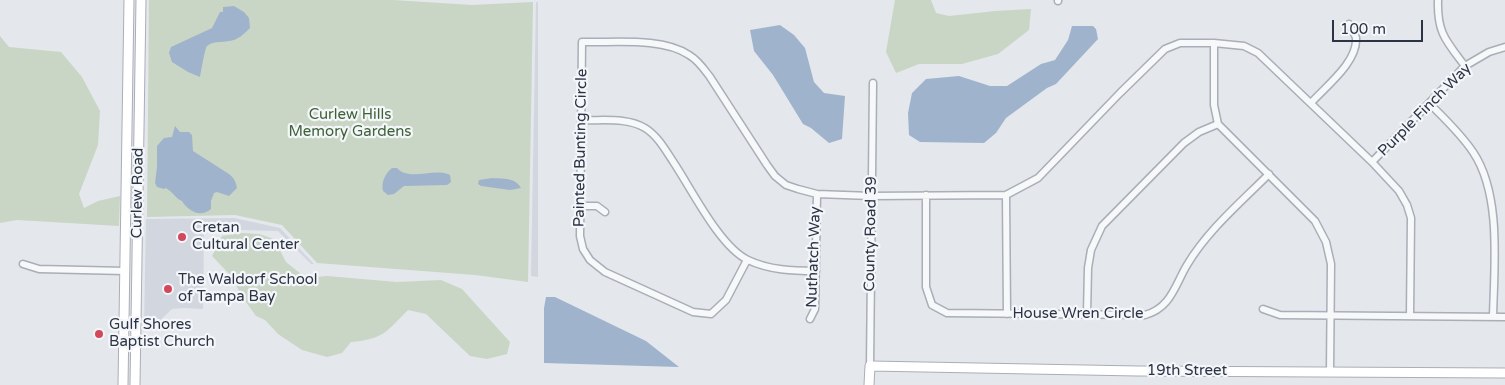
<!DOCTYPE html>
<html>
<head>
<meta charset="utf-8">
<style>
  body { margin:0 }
  #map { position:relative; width:1505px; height:385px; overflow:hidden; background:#e4e7ec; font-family:"Varela Round",sans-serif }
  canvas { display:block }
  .scale { position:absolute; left:1332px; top:20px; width:91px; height:22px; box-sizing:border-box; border:2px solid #2b3445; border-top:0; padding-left:6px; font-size:15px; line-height:18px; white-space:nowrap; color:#2b3445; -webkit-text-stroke:4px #f4f6f9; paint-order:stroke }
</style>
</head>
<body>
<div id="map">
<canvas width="1505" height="385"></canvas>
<div class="scale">100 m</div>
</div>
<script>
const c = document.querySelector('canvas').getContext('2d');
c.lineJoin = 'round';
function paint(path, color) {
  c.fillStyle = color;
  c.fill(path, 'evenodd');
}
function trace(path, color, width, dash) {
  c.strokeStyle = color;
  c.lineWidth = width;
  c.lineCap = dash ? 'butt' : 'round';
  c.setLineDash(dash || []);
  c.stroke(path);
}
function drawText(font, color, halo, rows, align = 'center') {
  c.font = font + ' "Varela Round",sans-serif';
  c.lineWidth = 4.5;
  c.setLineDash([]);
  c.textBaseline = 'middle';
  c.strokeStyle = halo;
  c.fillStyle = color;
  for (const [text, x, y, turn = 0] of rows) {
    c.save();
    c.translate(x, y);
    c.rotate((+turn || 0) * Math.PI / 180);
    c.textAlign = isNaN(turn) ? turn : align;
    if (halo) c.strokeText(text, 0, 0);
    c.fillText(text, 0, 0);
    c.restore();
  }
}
paint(new Path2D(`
  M536,2h2v275l-7,-1z
  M234,218l46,10 34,36h-3l-33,-33 -74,-2 -1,80 -19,-1 -12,1 -19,18 -9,1 2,-109z`), '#d2d6de');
paint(new Path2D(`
  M149,0h244l79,5 61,-3 -5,280 -53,-7 -158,-12 -35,-38 -47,-10 -88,2z
  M895,0h36l5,13 13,3 46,-5 36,-2 -2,21 -31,24 -36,10h-43l-23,9 -10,-21z
  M0,36l9,11 52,5 21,25 18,34 -2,34 -19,49 5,14 14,-7 22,-5 -1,30 -102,-6 -17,3z
  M242,233l17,1 15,5 12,23 20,16 21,-2 70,6 44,-2 21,9 48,53 -3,12 -20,5 -17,-3 -44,-42 -18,-4c-22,22 -24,29 -57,32l-9,11 -15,4 -25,-7 -24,-16 -13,-14 -9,-4 -15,-21 -9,-18 -20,-21 10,-20z`), '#c9d6c5');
paint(new Path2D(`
  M234,6l10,6 5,6 1,10c-4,4 -10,10 -16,12 -8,3 -21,0 -27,6 -2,2 -6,26 -7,31l-12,-5 -16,-10 -3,-9 2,-6 41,-19 8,-16h3v-5z
  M780,25l14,10 11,13 9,34 10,11 21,3 -3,43 -13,4 -18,-15 -8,-4 -30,-49 -19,-24 -4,-21z
  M1072,26h21l3,3 2,10 -42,45 -9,4 -41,30 -10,15 -12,10 -64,-1 -11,-7 -1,-22 4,-20 14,-14 33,-3 31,10h17l34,-22 14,-4 13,-20z
  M175,126l5,6h9l3,3 1,16 36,23c5,4 7,8 8,14l-8,8 -12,-4 -3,1 -3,8v8c-11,9 -23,2 -29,-8 -6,-2 -9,-9 -16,-13l-2,1 -7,-2 -2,-4 2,-16v-21l7,-8 8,-1z
  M392,168h5c13,14 37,-1 53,7l1,7 -4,3 -43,1 -10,8 -6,1 -5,-4c-2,-9 2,-17 9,-23z
  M492,178c11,1 23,-1 29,10l-11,2 -29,-4 -3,-2 1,-4z
  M546,297h9l91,44 33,26 -135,-4v-55z`), '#9fb4cc');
const street = new Path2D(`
  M1438,0c-1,33 8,41 27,66
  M1058,1v-1
  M1214,43v62l4,19
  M1311,103c14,-16 47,-41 45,-65 -1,-4 -5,-10 -7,-14
  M1430,104c15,15 31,30 43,48 29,43 21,115 20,165
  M581,120c21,1 46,-3 64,8 13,8 21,23 29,35 18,27 46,84 74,97 21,10 45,11 68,11
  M1218,124l97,97 11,21 5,22 -1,108
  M1372,162l93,-96 24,-14 16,-5
  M926,195v92l6,18 15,8 198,2c26,-7 30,-30 42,-50 21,-35 53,-62 82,-91
  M1006,195l1,119
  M580,206h17l8,6
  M747,260l-21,40 -15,14 -18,-2 -88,-40 -15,-12 -7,-11 -3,-13 2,-194c32,1 80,-5 107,13 9,5 15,14 21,22l57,88 8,11 11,9 12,4 19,5 54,2 135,-1 32,-17 82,-85 45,-44 15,-6h34l30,3 14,7 114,109 27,29 8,14 4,13 -1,98
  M23,264l16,5 86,2
  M1263,309l17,6 225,2
  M1087,314l1,-46 3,-18 11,-24 82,-83 15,-11 19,-8
  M810,319l5,-10 2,-115
  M870,366l3,-283`);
const secondary = new Path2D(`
  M123,385l6,-385
  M135,385l6,-385
  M869,385l1,-19 268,5 367,2`);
trace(street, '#a9aeb7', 9);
trace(secondary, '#a9aeb7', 11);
trace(street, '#f7f8fa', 6);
trace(secondary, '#fff', 9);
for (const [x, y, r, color] of [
  [182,237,5,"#d1495b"],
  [168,289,5,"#d1495b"],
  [99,334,5,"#d1495b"]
]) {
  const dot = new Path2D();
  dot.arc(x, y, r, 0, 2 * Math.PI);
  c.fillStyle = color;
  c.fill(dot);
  trace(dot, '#f4f6f9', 2);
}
drawText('15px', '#2b3445', '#f4f6f9', [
  ["Purple Finch Way",1425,110,-45],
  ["Painted Bunting Circle",581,148,-89],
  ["Curlew Road",138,193,-89],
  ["County Road 39",871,234,-89],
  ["Nuthatch Way",814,257,-88],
  ["House Wren Circle",1078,314],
  ["19th Street",1187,371]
]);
drawText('15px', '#3f6138', '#f4f6f9', [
  ["Curlew Hills",350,115],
  ["Memory Gardens",350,132]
]);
drawText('15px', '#2b3445', '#f4f6f9', [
  ["Cretan",192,228],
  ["Cultural Center",192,245],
  ["The Waldorf School",178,280],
  ["of Tampa Bay",178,297],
  ["Gulf Shores",109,325],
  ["Baptist Church",109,342]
], 'left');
</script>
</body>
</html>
